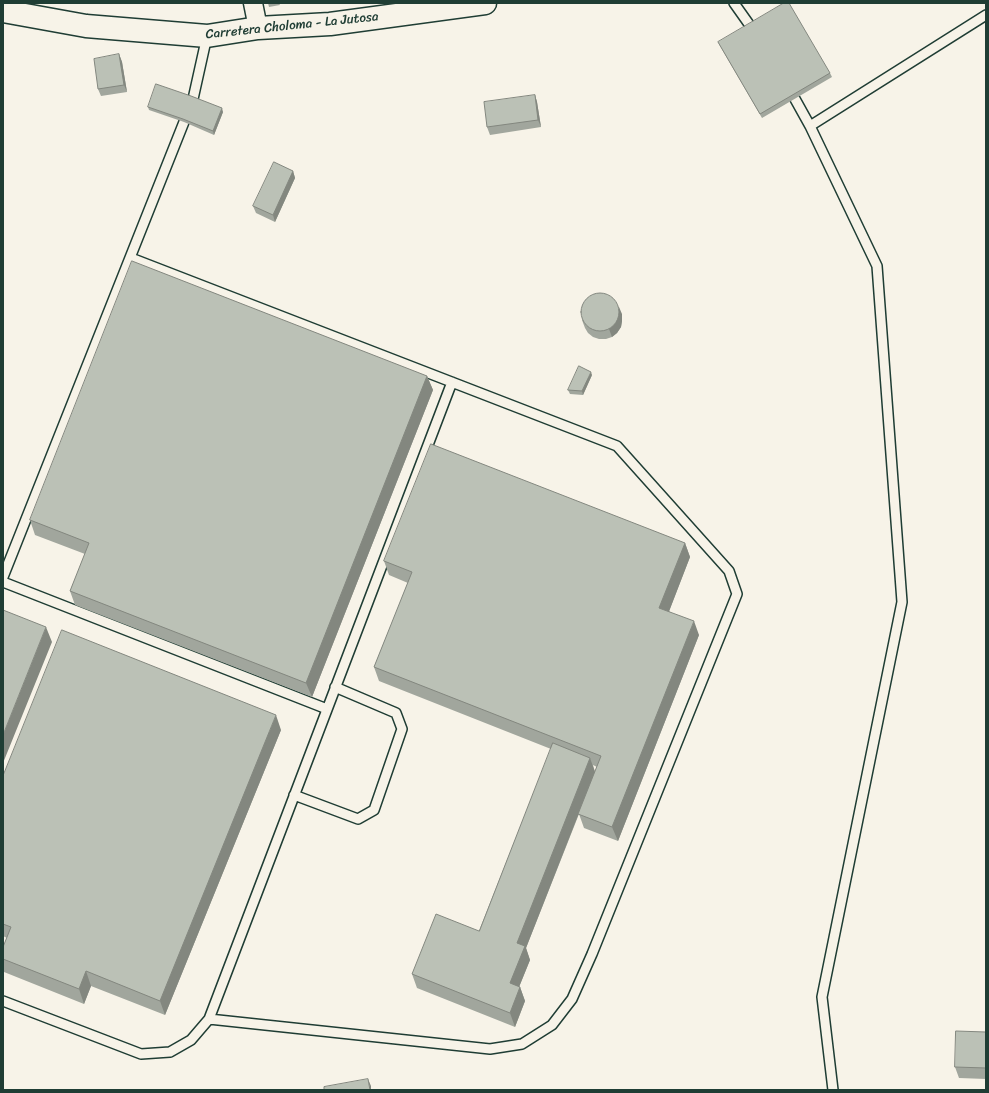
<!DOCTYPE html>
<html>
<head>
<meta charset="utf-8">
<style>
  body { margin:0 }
  #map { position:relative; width:989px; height:1093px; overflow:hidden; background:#f7f3e8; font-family:Sriracha,sans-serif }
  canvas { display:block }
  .frame { position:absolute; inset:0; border:4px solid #1f3d34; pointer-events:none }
</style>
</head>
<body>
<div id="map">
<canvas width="989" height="1093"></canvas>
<div class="frame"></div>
</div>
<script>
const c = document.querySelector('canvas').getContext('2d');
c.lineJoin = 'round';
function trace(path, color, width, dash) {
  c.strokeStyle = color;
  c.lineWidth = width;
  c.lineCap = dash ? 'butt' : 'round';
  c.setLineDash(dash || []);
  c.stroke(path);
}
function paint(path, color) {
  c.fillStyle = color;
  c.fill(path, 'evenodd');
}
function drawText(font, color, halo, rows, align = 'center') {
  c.font = font + ' Sriracha,sans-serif';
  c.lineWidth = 4;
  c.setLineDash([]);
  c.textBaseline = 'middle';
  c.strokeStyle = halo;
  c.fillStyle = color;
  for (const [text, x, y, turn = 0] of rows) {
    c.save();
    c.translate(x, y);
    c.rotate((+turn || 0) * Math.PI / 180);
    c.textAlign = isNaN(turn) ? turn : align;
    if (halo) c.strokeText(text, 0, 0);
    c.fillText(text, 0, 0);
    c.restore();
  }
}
const service = new Path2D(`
  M734,3l17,24
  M193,99l14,-63
  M795,99l15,27 67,140 25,336 -80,395 11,93
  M810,126l176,-111
  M131,258l486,188 112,125 8,23 -145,360 -20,45 -20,26 -30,19 -32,5 -281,-30
  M3,577l181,-455
  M3,582l324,127
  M294,795l64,24 16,-9 28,-81 -6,-16 -61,-26
  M3,1001l138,53 29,-2 21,-12 18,-21 243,-637`);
const minor = new Path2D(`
  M253,3l5,25`);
const tertiary = new Path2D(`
  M3,11l83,15 121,10 51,-8 72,-4 155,-21`);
trace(service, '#1f3d34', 12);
trace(minor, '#1f3d34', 21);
trace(tertiary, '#1f3d34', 25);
trace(service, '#f7f3e8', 9);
trace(minor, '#f7f3e8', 18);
trace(tertiary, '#f7f3e8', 22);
paint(new Path2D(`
  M268,3h11l1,2 -11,2z
  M718,42l112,31 2,4 -70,41 -42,-72z
  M119,54l3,8 5,30 -26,4 -3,-7z
  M535,95l2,7 4,25 -51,8 -3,-8z
  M148,107l75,5 -9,23 -30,-13 -35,-12z
  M293,171l2,7 -20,44 -19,-9 -3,-7z
  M622,314v7l-1,6 -4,6 -5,4 -6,2h-7l-6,-2 -5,-4 -3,-5 -3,-8z
  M592,375l-9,20 -13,-1 -2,-4z
  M427,376l6,14 -121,307 -237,-92 -5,-14 15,-37 -50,-19 -5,-15z
  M685,543l5,14 -21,54 30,24 -81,206 -34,-13 -5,-14 -53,134 4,12 -11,27h1l5,14 -10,26 -98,-39 -5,-14 67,-43 72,-182 -172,-68 -5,-14 34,-84 -19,-8 -5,-14zM593,765l4,2 -2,5z
  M281,730l-116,285 -74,-29 -7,18 -80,-32 -1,-4v-21l4,-9 -4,-2v-160z
  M986,1032v47l-27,-1 -4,-11z`), '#a1a69d');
paint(new Path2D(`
  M119,54l3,8 5,30 -3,-7z
  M535,95l2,7 4,25 -3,-7z
  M222,108l1,4 -9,23 -1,-4z
  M293,171l2,7 -20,44 -2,-7z
  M619,307l3,7v7l-1,6 -4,6 -5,4 -3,-8z
  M591,372l1,3 -9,20 -1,-4z
  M427,376l6,14 -121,307 -6,-14z
  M685,543l5,14 -25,65 -6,-14z
  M694,621l5,14 -81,206 -6,-14z
  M46,627l6,15 -49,121v-28z
  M276,715l5,15 -116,285 -5,-14z
  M590,758l5,14 -69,176 4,12 -15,37 -5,-14 7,-40z
  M86,971l5,15 -7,18 -5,-15z
  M520,987l5,14 -10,26 -5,-14z
  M368,1079l3,7v4h-1z`), '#83877f');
const building = new Path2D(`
  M784,3h5l41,70 -70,41 -42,-72z
  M119,54l5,31 -26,4 -4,-30z
  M156,84l35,12 31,12 -9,23 -30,-12 -35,-12z
  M535,95l3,25 -51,7 -3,-25z
  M274,162l19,9 -20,44 -20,-9z
  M132,261l295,115 -121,307 -236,-92 19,-48 -59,-23z
  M581 312a19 19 0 1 1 38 0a19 19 0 1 1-38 0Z
  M579,366l12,6 -9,19 -14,-1z
  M431,444l254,99 -26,65 35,13 -82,206 -34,-13 23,-58 -227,-89 38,-95 -28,-11z
  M3,610l43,17 -43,108z
  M62,630l214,85 -116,286 -74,-30 -7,18 -76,-30v-12l8,-20 -8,-3v-148z
  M553,743l37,15 -73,185 8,3 -15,37 10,4 -10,26 -98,-39 24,-60 43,17z
  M956,1031l30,1v36l-31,-1z
  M368,1079l2,11h-46v-3z`);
paint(building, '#bbc1b6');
trace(building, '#83877f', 1);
drawText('13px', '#1f3d34', '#f7f3e8', [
  ["Carretera Choloma - La Jutosa",292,26,-6]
]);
</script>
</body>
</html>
